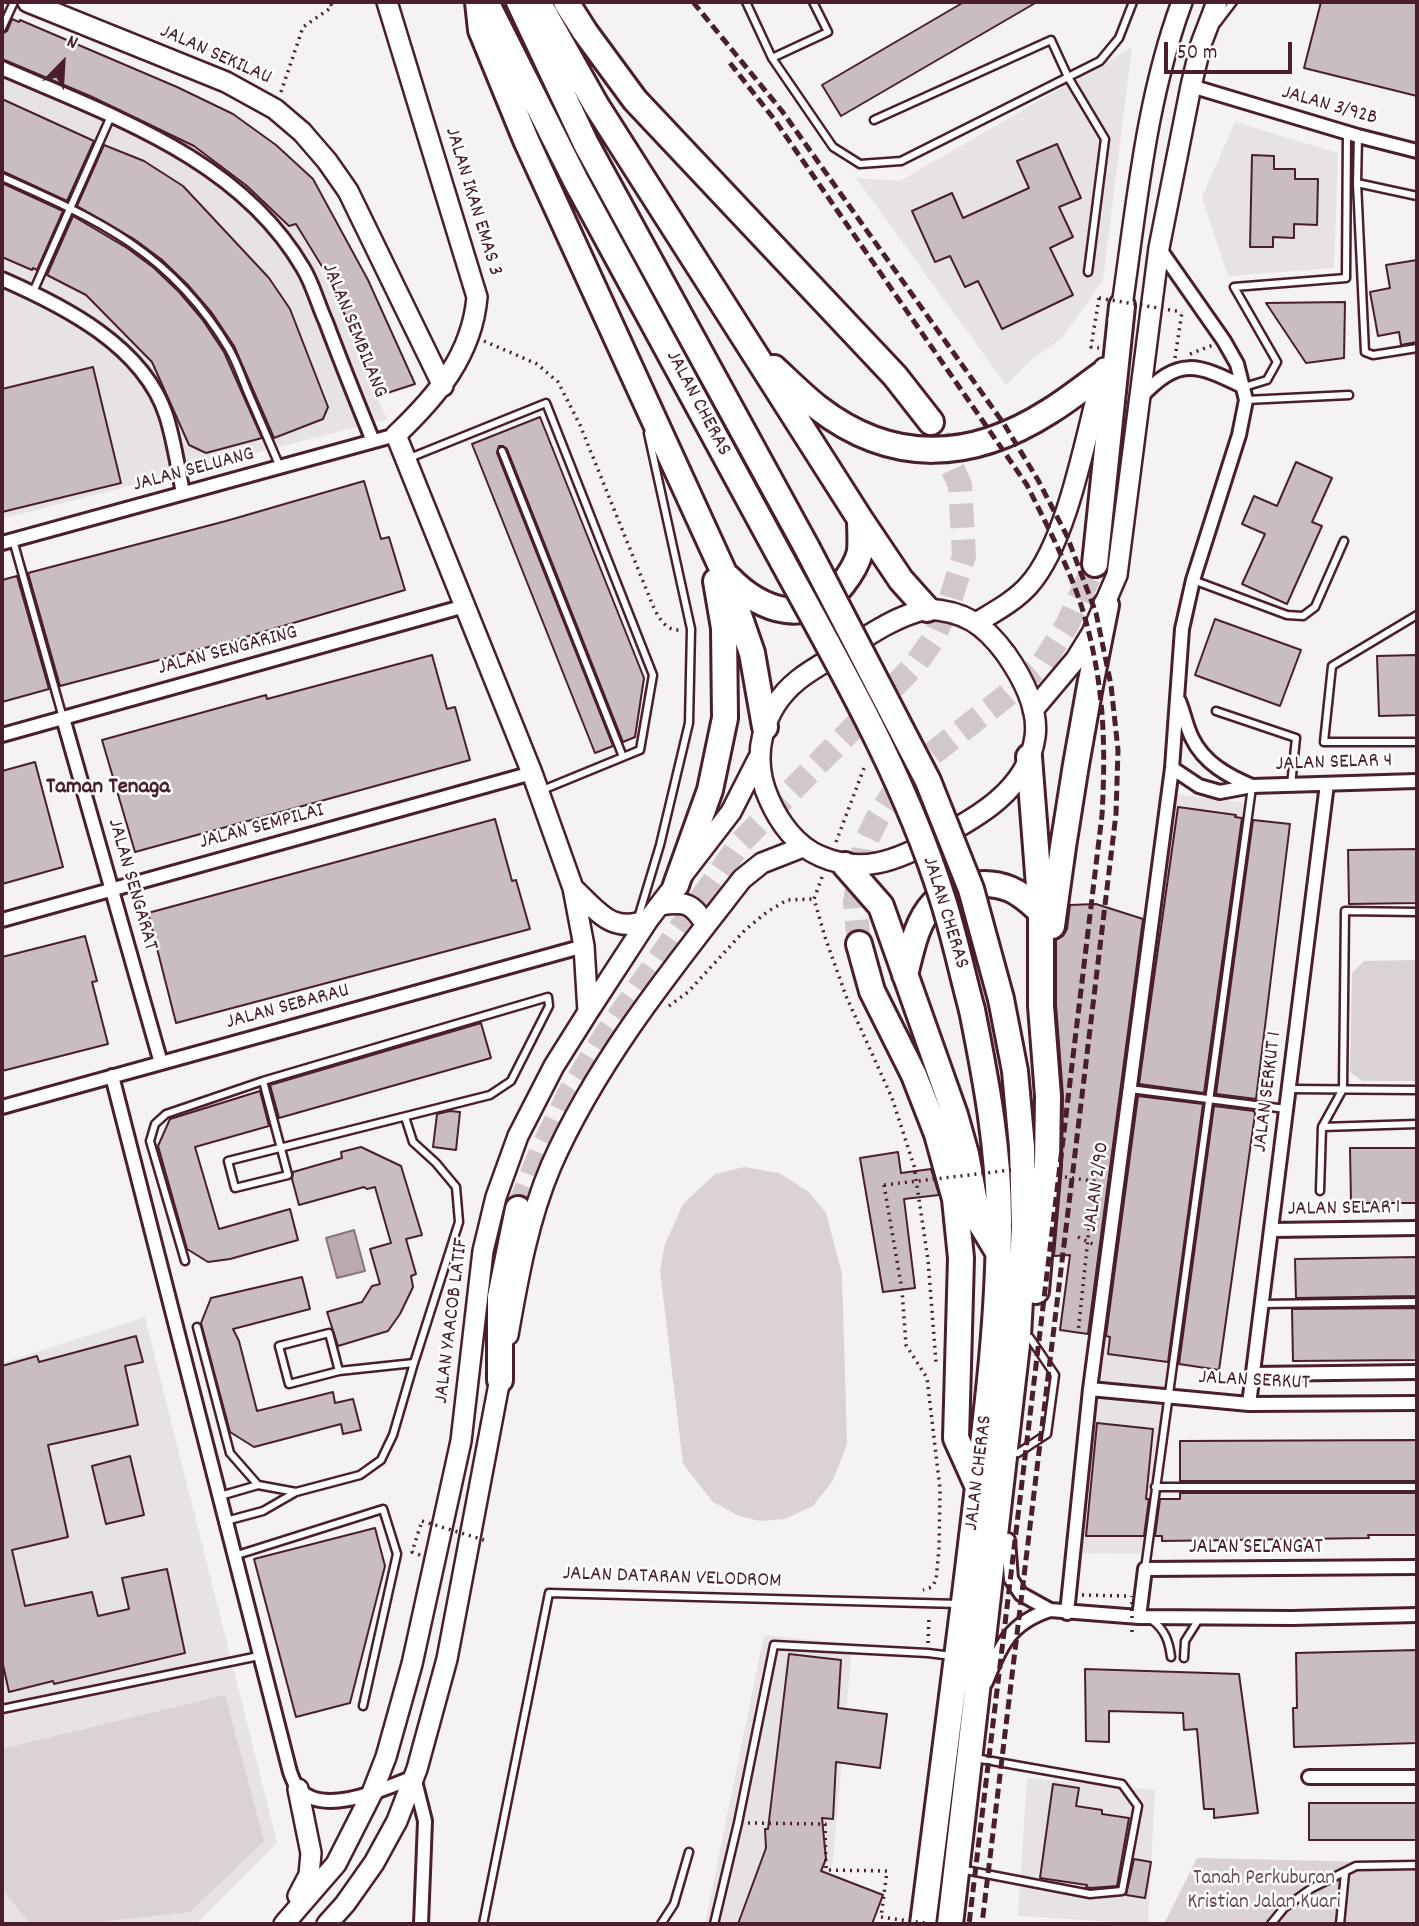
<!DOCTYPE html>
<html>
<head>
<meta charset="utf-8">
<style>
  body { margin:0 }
  #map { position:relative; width:1419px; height:1926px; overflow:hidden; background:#f4f2f2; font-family:Dekko,sans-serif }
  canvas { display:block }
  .frame { position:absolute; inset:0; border:4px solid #4a1f2b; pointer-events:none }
  .north { position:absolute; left:28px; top:28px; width:70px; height:70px; -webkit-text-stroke:5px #fff; paint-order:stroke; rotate:24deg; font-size:19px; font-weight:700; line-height:28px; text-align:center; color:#4a1f2b }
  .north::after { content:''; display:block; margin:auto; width:24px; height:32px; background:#4a1f2b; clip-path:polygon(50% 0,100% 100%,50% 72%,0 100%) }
  .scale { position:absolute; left:1164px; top:42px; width:128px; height:32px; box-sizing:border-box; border:4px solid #4a1f2b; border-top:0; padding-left:9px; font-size:21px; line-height:24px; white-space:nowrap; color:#4a1f2b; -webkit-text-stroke:5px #fff; paint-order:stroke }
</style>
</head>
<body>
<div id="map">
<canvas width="1419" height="1926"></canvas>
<div class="frame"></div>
<div class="north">N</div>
<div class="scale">50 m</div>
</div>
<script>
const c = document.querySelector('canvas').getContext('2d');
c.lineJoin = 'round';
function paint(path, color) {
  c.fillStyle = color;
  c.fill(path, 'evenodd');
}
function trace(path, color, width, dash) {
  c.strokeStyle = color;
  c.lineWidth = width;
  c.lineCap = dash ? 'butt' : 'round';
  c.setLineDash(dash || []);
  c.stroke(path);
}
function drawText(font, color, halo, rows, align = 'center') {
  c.font = font + ' Dekko,sans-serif';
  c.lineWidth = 5;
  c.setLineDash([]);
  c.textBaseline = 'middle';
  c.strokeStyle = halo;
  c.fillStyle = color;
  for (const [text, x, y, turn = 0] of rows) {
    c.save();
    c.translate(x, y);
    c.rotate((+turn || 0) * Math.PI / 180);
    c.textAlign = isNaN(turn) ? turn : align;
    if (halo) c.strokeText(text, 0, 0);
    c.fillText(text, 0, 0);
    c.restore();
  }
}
paint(new Path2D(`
  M1132,47l-29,233 -40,57 -33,24 -24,24 -150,-207 44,3z
  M2,56l209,90 78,67 35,63 63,143 -385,100z
  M1235,122l103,31 -4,115 -106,8 -26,-79z
  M1176,794l70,9 -104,751 -64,-1 23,-199z
  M145,1317l132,526 -81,81h-194v-561z
  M764,1635l88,9 -19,217 -24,63h-104z
  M1027,1778l128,12 -7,134 -130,-8z`), '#e7e2e3');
paint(new Path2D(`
  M1417,960v121h-55l-12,-9 2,-99 12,-12z
  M744,1167l35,6 30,19 17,21 16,61 5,170 -14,36 -20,26 -28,13 -25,2 -21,-5 -27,-15 -29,-37 -23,-194 5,-26 18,-40 32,-30z
  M225,1695l39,146 -74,71 -109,12h-51l-28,-35v-140z
  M1197,1858l220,5v61h-253z`), '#dbd2d5');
const water = new Path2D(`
  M354,1230l11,41 -28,7 -11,-40z`);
paint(water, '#baa9ae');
trace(water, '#8d727a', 2);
const building = new Path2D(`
  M964,2h73l-196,114 -19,-31z
  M1321,2h96v94l-113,-28z
  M12,19l7,3 1,-2 157,67 56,27 43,31 37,34 55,101 47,104 -34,11 -55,-122 -30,-49 -7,2 -42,-40 -53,-40 -104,-50 -88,-37v-25l5,-3z
  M2,99l92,42 -27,60 -65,-30z
  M1057,144l24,54 -22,9 14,30 -23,11 23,47 -71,34 -24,-48 -13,6 -15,-31 -15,6 -23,-51 40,-18 11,25 66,-30 -12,-27z
  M104,145l40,16 39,25 86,92 21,31 38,98 -5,12 -49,19 -40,-92 -22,-33 -25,-29 -26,-25 -27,-20 -57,-33z
  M1252,155l22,1v13h21v10h23l-1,46 -23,-1v14l-21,-1v10h-23z
  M2,183l61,28 -26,59 -4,-2 -1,2 -30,-13z
  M73,216l54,32 27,20 25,24 23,27 22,33 38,86 -56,15 -17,-8 -37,-83 -66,-67 -39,-20z
  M1417,260v82l-16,3 -2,-13 -21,4 -8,-44 20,-4 -4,-23z
  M1345,302l-1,56 -38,5 -40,-60z
  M93,367l28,116 -119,29v-123z
  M540,417l104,261 -9,59 -12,5 -116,-293 -4,-3h-4l-2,7 116,293 -18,7 -123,-309z
  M1296,462l36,16 -20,44 10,4 -35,78 -45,-20 23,-50 -23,-10 12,-28 23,10z
  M364,481l17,58 8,-2 16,53 -166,49 -179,47 -32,-113 198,-52z
  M17,576l32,113 -47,13v-122z
  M1215,619l86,31 -21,56 -85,-31z
  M432,655l15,54 8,-2 15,53 -335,92 -33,-112 164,-45 1,4z
  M1417,655v60l-38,1 -2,-60z
  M35,762l28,105 -61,17v-113z
  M1178,807l58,8 -1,2 7,1 -38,275 -65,-9z
  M495,819l17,62 4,-1 14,49 -354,94 -28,-110z
  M1253,820l37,4 -34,275 -40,-5z
  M1417,849v54l-68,1 -1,-54z
  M1096,904l47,15 -55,415 -28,-4 10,-75 -16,1 8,-90 1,-70 -7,-91v-65l7,-4 4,-7 3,-24z
  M85,936l12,45 -5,1 16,62 -106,27v-114z
  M481,1023l10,35 -212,60 -9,-33z
  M260,1091l9,35 -74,21 24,82 71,-20 8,31 -68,19 -22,3 -21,-13 -29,-103 12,-27z
  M1138,1096l65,8 -35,258 -60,-8 2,-17 -4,-1z
  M1214,1106l40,5 1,3 -36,256 -40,-6z
  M450,1111l10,1 -4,38 -23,-3 4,-33z
  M361,1147l40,19 21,69 -16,4 10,35 -5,2 2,11 -13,27 -12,17 -50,15 -11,-34 35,-10 10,-16 8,-2 -10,-35 21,-6 -16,-56 -8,2 -3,-2 -65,18 -7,-26 1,-7 49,-14 -1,-6z
  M1350,1148h67v55h-66z
  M898,1152l3,21 30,-4 8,26 -35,4 11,89 -32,4 -23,-134z
  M1417,1257v39l-121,2 -1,-39z
  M302,1277l8,32 -77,20 6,12 18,70 76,-19 2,11 18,-4 8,31 -18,4 -2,-10 -87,23 -24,-15 -29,-109 10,-25z
  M1417,1308v52l-124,1 -1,-52z
  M136,1336l7,26 -18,4 13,59 -90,20 20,92 -56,13 13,56 67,-14 6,24 31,-7 -7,-31 45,-9 18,84 -131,31 -1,-3 -44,11 -7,-32v-294l35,-10 2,6z
  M1097,1423l56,6 -7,70h3l-5,37h-58z
  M1417,1440v41h-237v-40z
  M130,1456l14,59 -38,9 -14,-58z
  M1180,1493h237v42h-49l1,3 -207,3v-5h-7l5,-37h20z
  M375,1528l10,38 -35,137 -54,14 -42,-158z
  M1417,1650v93l-123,4 -1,-39h4l-1,-55z
  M789,1654l52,6 -3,48 49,6 -7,54 -44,-6 -3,57 -11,-1 4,41 -5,12 62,24 -11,29h-134l28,-76 -1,-19h3z
  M1085,1669l154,5 19,139 -44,5v-9h-10l-7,-80 -13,1 -1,-17 -74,-2v31l-23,-1z
  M1053,1784l26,4 -3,18 26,4v4l27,4 -12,68 -27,2 -4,-1 1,-2 -47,-7z
  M1309,1803h108v37h-108z
  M1134,1859l17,3 -6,36 -19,-3z`);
paint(building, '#cabdc1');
trace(building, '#4a1f2b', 2);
trace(new Path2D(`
  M859,944l-4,-42 9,-56 14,-29 27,-42 101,-79 37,-33 24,-38 28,-61
  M518,1209l25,-62 27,-55 35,-56 136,-194 174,-177 17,-24 18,-40 14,-45 -4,-71 -29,-63`), '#d2c8ca', 24, [24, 12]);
const lane = new Path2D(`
  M746,2l26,56 61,89 27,17 41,-3 199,-100 19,-23 14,-36
  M1217,23l16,-21
  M2,28l12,-26
  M772,58l56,-26 -15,-30
  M874,120l177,-80 17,37 37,62 -17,133
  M1358,136l-1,47 60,13
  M2,177c97,43 170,76 227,172 7,12 12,26 17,39 11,26 23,53 34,79
  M1357,183l8,169 8,3 44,-7
  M33,292l78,-176
  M1244,387l23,-7 10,-18 -43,-75 112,-9 1,-146
  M1246,400l103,-5
  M502,451l121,306
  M407,459l139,-56 107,272 -13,75 -100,41
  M13,540l50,178
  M1193,580l94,35 16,1 12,-9 29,-66
  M1417,615l-85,51 -8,76h93
  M1216,711l80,27 -5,47
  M638,918l22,-73 29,-122 2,-94 -43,-196
  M1130,1089l156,20
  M1289,1089l128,1
  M1322,1127l95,-3
  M1320,1191l2,-64 21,-38 2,-178 72,1
  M185,1261l-35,-120 5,-17 11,-10 97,-33 285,-84 1,9 -38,75 -21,14 -262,66 7,27 53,-13 -25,-94
  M1261,1304l156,-2
  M197,1327l33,126 28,32
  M339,1371l-10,-38 -50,13 10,38 50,-13 75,-8 45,-141 -3,-35 -20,-24 -23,-21 -8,-25
  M1018,1453l29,-19 8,-59 -25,-37
  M1155,1487h262
  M220,1496l38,-11 38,7
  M226,1521l37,-10 33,-19 64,-17 21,-15 12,-25 21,-72
  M234,1556l149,-47 14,45 -34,152
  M1145,1569l107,-782
  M1152,1620c13,10 17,21 19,37
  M1184,1658l1,-17 14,-22
  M2,1709l257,-53
  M960,1869l130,25 32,-3 16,-85 -16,-22 -147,-26
  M483,1924l66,-331 410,11
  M661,1924l13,-20 15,-52
  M714,1924l24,-101 36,-178 154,8 24,3
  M1271,1924l13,-16 28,-20 44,-22 61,-1
  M1340,1924l5,-51`);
const street = new Path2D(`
  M2,68c109,48 237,90 301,200 10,16 15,37 23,54 15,40 31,80 47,119
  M1191,86l167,50 59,15
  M2,279c62,27 141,67 164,136 8,25 12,53 17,78
  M1140,398c39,-42 57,-34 104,-11
  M2,543l394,-108
  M1179,701c5,12 7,25 13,37 12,25 36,38 60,48
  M63,718l98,345
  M2,735l463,-129
  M1172,768l27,18 21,6 32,-6 165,-5
  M2,920l530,-147
  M112,1076l178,696c2,5 4,12 8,16 24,30 88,0 116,-11l11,44 -4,103
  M2,1107l582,-161
  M1271,1230l146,-2
  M1253,1374l164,-2
  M1090,1389l159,15 168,-1
  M1249,1404l78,-620
  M1008,1540l3,39 10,15 29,16 89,7 153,1 125,-3
  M1067,1613l23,-224 82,-621 10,-139 11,-49 46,-145 7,-35 -9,-36 -13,-23 -65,-93
  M1139,1617l6,-48 272,-2
  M986,1682c15,-37 24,-59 64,-72
  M1309,1777h108`);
const secondary = new Path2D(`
  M28,2l198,80 49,27 27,23 25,29 21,30 95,195
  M387,2l90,295c-5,58 -40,99 -81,138l136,338 41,115 11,58 4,66
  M1118,319l4,-13c15,-103 24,-207 60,-304
  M927,609c37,2 57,15 79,45 16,23 33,55 29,83 -7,52 -58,81 -99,102 -19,10 -38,20 -59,24 -20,4 -39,1 -57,-7 -24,-10 -41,-34 -51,-57 -19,-42 -7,-90 29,-119 15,-12 33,-21 49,-31 26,-17 50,-33 80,-40z
  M976,623c18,-11 39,-22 53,-38 40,-45 58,-157 75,-217
  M1033,710l43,-51 16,-26 25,-58 42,-327 32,-162 10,-42 16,-42
  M573,888c26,24 38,46 75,32
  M660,905c26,-4 32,-2 46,20
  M508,1335c10,-57 20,-115 43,-169 46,-105 121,-197 191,-287l20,-16 41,-16
  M298,1896l11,-21 2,-22 -13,-64
  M284,1924l52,-60 36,-71 14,-36 26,-93 49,-223 22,-190 13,-54 22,-61 36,-70 34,-54 60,-92 83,-108 27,-53
  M327,1924l18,-20 29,-41 23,-42 20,-52 30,-110 55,-291`);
const highway = new Path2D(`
  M478,2l3,28 45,110 199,435 27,78 13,74
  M486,2l90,179 207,381
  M519,2l67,142 221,404
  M538,2l58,103 264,414 41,61 26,29
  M566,2l19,30 50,68 260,276 36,46
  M774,368c14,13 28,27 43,39 76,59 155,54 233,4 18,-11 35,-25 52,-37
  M1095,564l27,-258
  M729,578c32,33 80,50 113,7 7,-9 15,-21 18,-33 1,-11 0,-23 0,-33
  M1029,757l12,155v94l7,90 -1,69 -11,126
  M845,865l36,41 74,209 11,39 12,65 20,33
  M676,885l34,-95 15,-72 -1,-90 -8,-47
  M1052,926c14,-108 32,-215 54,-321
  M859,944l13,47 42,84 23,59 18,65 6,59 -5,180 22,49
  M905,975c6,-23 11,-53 28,-71 18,-20 53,-25 77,-15 12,5 21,14 31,23
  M500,1380v-83l18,-88
  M923,1924c17,-134 35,-269 51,-404 12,-100 25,-200 25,-300 0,-71 -13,-140 -27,-210
  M950,1924l68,-588 6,-109 -2,-80 -7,-76 -14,-72`);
trace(lane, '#4a1f2b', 11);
trace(street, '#4a1f2b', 18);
trace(secondary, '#4a1f2b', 24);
trace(highway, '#4a1f2b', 30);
trace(new Path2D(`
  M281,92l22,-65 29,-20 -2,-5
  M1099,298l-8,49 8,1
  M484,341l53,23 21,18 22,43 73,181c5,10 12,25 26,24
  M1190,354l23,-9
  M1175,358l7,-46
  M836,842l28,-74
  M822,877l-8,22 11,38 21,59 46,102 22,68 14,94 8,102
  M669,1006l19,-14 57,-62 22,-18 20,-12 27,-1
  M1065,1177l29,4 -16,152
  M884,1185l18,105 4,55 21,33 13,111 -1,60 -3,31 -4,7 -9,3
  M1078,1237l19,9
  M420,1555l-8,-3 10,-31
  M1082,1595l44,1
  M928,1643l1,-26
  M748,1823l77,1 1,46 61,1 -6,46`), '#4a1f2b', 3.5, [2, 5]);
trace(lane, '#fff', 6);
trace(street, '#fff', 12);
trace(secondary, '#fff', 19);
trace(highway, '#fff', 24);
trace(new Path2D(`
  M693,2l89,109 222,313 34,56 29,56 29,77 15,72 7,65 -2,64 -134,1110
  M730,63l44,56 253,366c21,43 45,87 58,133 19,68 21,126 17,197l-133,1109`), '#4a1f2b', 5, [10, 5]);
const highwayBridge = new Path2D(`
  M807,548l121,233 43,108 30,110
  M783,562c59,108 122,217 159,335 12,37 20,76 30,113`);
trace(highwayBridge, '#4a1f2b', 30, []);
trace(new Path2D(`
  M1099,298l83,14
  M884,1185l127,-15
  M422,1521l62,19
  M1132,1632v-36
  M881,1917l50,7`), '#4a1f2b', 3.5, [2, 5]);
trace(highwayBridge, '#fff', 24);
drawText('21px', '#4a1f2b', '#fff', [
  ["JALAN SEKILAU",215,56,24],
  ["JALAN 3/92B",1329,107,16],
  ["JALAN IKAN EMAS 3",472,202,73],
  ["JALAN SEMBILANG",353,331,68],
  ["JALAN CHERAS",697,404,62],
  ["JALAN SELUANG",194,471,-15],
  ["JALAN SENGARING",228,652,-15],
  ["JALAN SELAR 4",1334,764,-2],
  ["JALAN SEMPILAI",262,828,-15],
  ["JALAN SENGARAT",131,885,74],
  ["JALAN CHERAS",944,913,73],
  ["JALAN SEBARAU",288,1008,-15],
  ["JALAN SERKUT 1",1269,1092,-83],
  ["JALAN 2/90",1098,1187,-82],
  ["JALAN SELAR 1",1344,1210,-1],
  ["JALAN YAACOB LATIF",453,1321,-83],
  ["JALAN SERKUT",1254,1382,3],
  ["JALAN CHERAS",980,1473,-83],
  ["JALAN SELANGAT",1256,1549],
  ["JALAN DATARAN VELODROM",672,1579,2]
]);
drawText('21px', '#6e4c56', '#fff', [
  ["Tanah Perkuburan",1264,1880],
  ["Kristian Jalan Kuari",1264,1904]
]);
drawText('bold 23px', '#4a1f2b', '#fff', [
  ["Taman Tenaga",108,789]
]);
</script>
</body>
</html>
